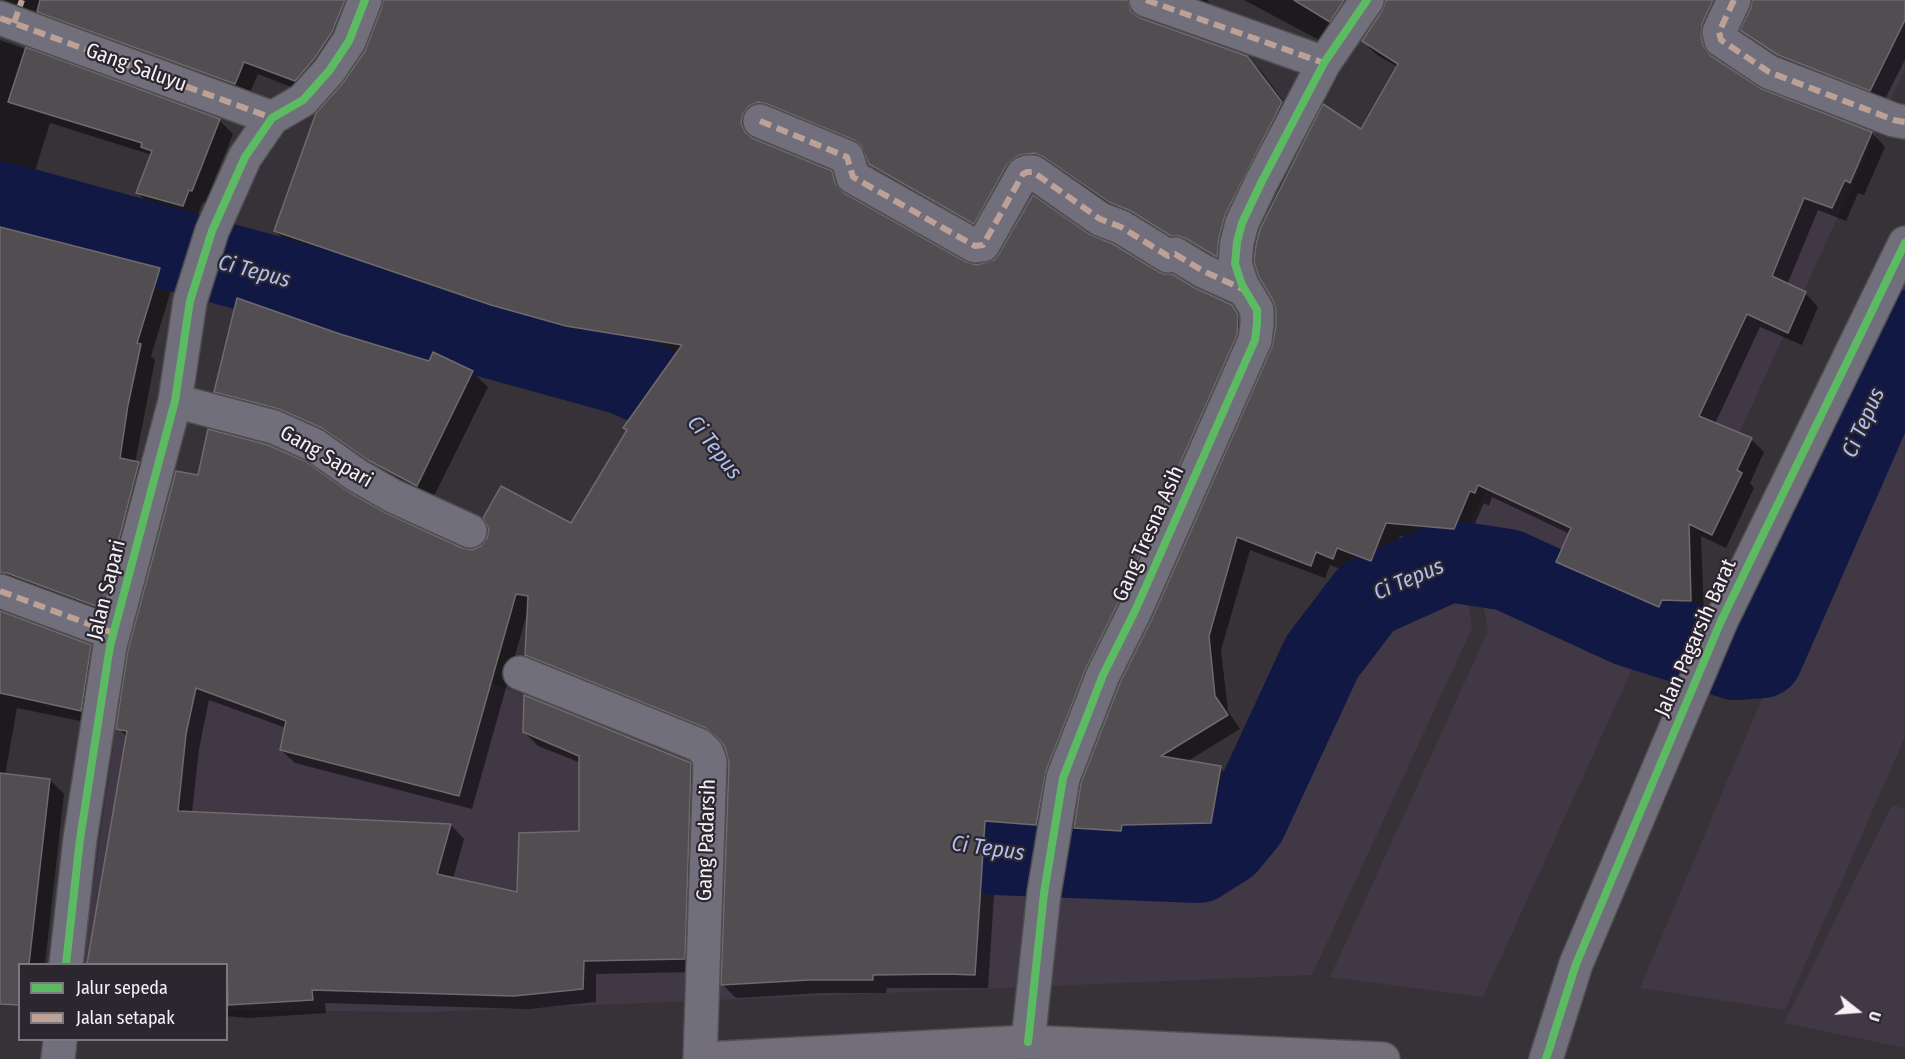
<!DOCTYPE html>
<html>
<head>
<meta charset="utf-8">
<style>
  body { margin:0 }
  #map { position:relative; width:1905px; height:1059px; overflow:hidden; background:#363237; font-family:"Fira Sans Condensed",sans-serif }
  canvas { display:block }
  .legend { position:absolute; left:18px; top:963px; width:210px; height:78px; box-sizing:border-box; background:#2c262f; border:2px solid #7d777f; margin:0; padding:8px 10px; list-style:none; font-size:18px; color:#f6f1f7 }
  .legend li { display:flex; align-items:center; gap:12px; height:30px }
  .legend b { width:30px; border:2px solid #7d777f }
  .north { position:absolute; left:1827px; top:981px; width:60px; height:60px; -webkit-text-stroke:4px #2c262f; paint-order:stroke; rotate:107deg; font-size:16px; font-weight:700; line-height:24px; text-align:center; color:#f6f1f7 }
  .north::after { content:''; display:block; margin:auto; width:21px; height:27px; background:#f6f1f7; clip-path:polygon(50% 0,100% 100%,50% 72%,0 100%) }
</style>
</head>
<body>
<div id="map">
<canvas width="1905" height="1059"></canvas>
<ul class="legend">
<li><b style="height:8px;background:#5cba63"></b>Jalur sepeda</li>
<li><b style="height:8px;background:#bda197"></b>Jalan setapak</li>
</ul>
<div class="north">U</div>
</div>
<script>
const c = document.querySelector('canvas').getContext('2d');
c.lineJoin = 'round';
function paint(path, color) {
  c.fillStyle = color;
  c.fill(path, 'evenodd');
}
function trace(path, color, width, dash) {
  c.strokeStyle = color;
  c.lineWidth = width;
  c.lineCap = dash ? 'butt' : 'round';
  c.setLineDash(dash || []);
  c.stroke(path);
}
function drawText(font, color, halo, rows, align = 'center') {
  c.font = font + ' "Fira Sans Condensed",sans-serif';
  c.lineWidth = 4.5;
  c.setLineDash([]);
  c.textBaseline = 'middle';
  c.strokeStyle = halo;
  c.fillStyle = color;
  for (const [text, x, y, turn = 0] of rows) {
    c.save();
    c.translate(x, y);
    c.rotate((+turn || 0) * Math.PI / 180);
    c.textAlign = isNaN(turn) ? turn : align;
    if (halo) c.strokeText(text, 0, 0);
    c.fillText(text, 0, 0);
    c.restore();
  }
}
paint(new Path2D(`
  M1730,0h175v69l-422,928 -153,-20 158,-346 -19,-106z
  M1905,359v378l-120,273 -145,-22z
  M1459,536l13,92 -160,347 -882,37 -203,-2 -1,-46h-144l60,-418 357,140 203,73 69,-168 71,278 371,1 108,-234 73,-67z
  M1892,805l13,4v239l-121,-25z`), '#413845');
paint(new Path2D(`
  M0,0h366l-57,94 -51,-20 -10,23 -248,-78z
  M385,0h762l-5,7 -1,12 105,38 15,14 34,46 -65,152 -44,-20 -62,-34 -65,-45 -11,-4 -61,70 -103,-58 -14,-14 -5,-13 -83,-34 -26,10 -2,10 2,4 75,31 14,14 3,12 117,66 12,2 112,-30 69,38 73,32 14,14 -196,518 -51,-4 -10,154h-101l-1,5h-62l-88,5 -13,-13 7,-223 -4,-16 -5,-5 -180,-72 -14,-14v-42l-55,196 -177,-46 -14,-13 5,-22 -77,-28 -10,49 -7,64 259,12 13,14 -11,40 65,15 63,-62v-69l-43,-17 -14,-14 166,32 14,14 -6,194 -102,2v28l-68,7 -203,-6 1,10 -78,5 -22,-2v-52h-138l40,-226 -10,-10 81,-251 149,17 35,20 79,36 11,1 98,-26 106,-170 -96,-16 -75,-21 -217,-74 -14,-13 69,-147 24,-35z
  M1180,0h27l10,13z
  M1244,0h124l-34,48z
  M1387,0h348l-21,50 2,10 42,29 114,44 13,14 -21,48 -6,-2 -12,28 -28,-11 -31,75 18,8 13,14 -16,38 -42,-18 -45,97 36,15 13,13 -14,31 4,5 -28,60 -25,-12 3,78 -29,-1 -2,6 -102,-44 -13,-14 12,-27 -78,-37 -3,9 -5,-3 -17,39 -67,-6 -15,37 -34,-12 -4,10 -17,-6 -5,13 -75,-28 -29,100 7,61 12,18 -54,33 34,6 14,13 -10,55 -88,2 -2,6 -45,-3 -14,-14 79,-208 120,-271 87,-216 37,-65 -21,-12 -14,-14 21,-30z
  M1754,0h151v60l-22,43 -90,-35 -37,-24 -14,-14 10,-22z
  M0,40l219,80 14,14 -28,69 -2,-1 -7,17 -45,-12 -13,-14 13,-37 -2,-2 -99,-31 -16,51 -34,-9z
  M0,229l159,40 14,15 -22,72 4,4 -20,103 4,1 14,14 -38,144 -115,-28z
  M340,336l90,27 42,9 16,15 -56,113 -201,-93 -15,-16z
  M0,613l90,33 15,15 -10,63 -78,-16 -12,67 45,5 14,14 -19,170h-25l-20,33z`), '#0007');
trace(new Path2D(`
  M0,202l624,172 37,16 38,32 32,46
  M882,816l8,16 34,10 71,12 204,8 28,-18 19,-23 76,-164 45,-59 82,-37 59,9 122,56 89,28 16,5 27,-2 143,-326`), '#121844', 82);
const building = new Path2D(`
  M40,0h305l-13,32 -18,27 -19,22 -51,-19 -9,22 -198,-72z
  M383,0h745l3,12 9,6 107,38 35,46 -57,113 -6,22 -2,20 -32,-19 -7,-2h-7l-40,-25 -22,-9 -65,-45 -10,-4 -15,2 -12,9 -33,60 -105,-60 -8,-19 -7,-5 -87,-36 -9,-2 -9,4 -6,8 -2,9 4,9 7,6 80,33 3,12 9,10 122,69 11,3 17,-5 5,-6 34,-59 56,39 24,10 46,28 6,2h7l23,14 37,17 6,10 -1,20 -119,268 -32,65 -40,103 -10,54 -51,-4 -10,154 -28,-1 -74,1v5h-64l-88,5 8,-222 -4,-16 -5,-7 -14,-12 -181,-73 3,-59 -12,-2 -57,202 -179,-46 6,-29 -90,-33 -10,46 -8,77 273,13 -14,50 80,18 2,-59 60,-2v-75l-56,-24 1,-37 167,68 -6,196 -101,2 -1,28 -69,7 -202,-6 1,10 -85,5 -1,-41h-140l40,-233 -11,-2 12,-79 48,-179 22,4 10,-46 60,16 37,16 44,31 35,20 78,36 10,2 9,-4 6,-8 2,-9 -6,-11 18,-32 70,37 56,-93 -4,-2 59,-83 -116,-19 -75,-21 -217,-74 42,-118 27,-30 22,-32 17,-44z
  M1294,0h50l-14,22z
  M1386,0h327l-11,24 -1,12 2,9 8,11 51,33 110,43 -22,51 -5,-3 -13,28 -28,-10 -32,78 34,16 -18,41 -41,-19 -48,102 53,22 -15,32 5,3 -30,62 -23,-11 2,77 -29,-1 -3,7 -103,-45 15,-34 -93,-43 -3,8 -5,-2 -16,38 -68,-6 -15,38 -34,-13 -4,11 -17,-7 -5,14 -74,-29 -28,99 6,60 13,19 -67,41 60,10 -10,57 -89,2 -1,6 -47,-3 7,-45 39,-100 32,-64 120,-272 4,-21v-17l-3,-9 -14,-23 -5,-15 2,-17 4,-16 63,-125 38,25 37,-65 -36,-23 20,-30z
  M1752,0h153v20l-35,71 -92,-36 -38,-25 11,-22z
  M26,47l194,72 -28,72 -3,-1 -6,16 -47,-13 16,-42 -11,-4 1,-4 -134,-41z
  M0,227l160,41 -23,75 4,1 -13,61 -8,53 19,4 -38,146 -94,-35h-7z
  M237,298l103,36 89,27 4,-9 40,19 -56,115 -49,-26 -46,-32 -43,-19 -65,-17z
  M0,611l91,34 -10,66 -81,-18z
  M0,773l50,6 -21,185h-9v41l-20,-1z`);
paint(building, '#514d51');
trace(building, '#6e6a6d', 1.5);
const minor = new Path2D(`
  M1146,0l178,63
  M1734,0l-15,32 2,8 48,32 125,48 11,2
  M0,18l272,100
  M760,121l87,36 6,20 122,69 8,-1 40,-71 4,-2h6l67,47 21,8 47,29 7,-2 28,17 42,19
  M175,401l99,26 40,18 44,31 35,20 77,35
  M0,591l113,42
  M520,673l179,72 8,8 3,9 -10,297
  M66,964l14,-125 30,-193 65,-245 15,-100 22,-70 33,-74 27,-39 31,-18 26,-29 20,-30 16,-41
  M1028,1042l16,-149 19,-115 40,-103 32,-64 120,-271 2,-16v-14l-15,-25 -7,-21 2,-22 5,-19 20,-42 62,-118 43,-63
  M58,1059l2,-19
  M1546,1059l30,-95 145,-343 184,-378`);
const major = new Path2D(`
  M703,1059l325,-17 355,17`);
trace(minor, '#504e51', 36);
trace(major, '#504e51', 36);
trace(minor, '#726f7d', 33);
trace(major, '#726e7a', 33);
trace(new Path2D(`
  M1146,0l178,63
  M1734,0l-15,32 2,8 48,32 125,48 11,2
  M0,18l272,100
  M14,23l8,-23
  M760,121l87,36 6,20 122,69 8,-1 40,-71 4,-2h6l67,47 21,8 47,29 7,-2 28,17 42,19
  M0,591l113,42`), '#bda197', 6, [12, 6]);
trace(new Path2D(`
  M66,964l14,-125 30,-193 65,-245 15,-100 22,-70 33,-74 27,-39 31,-18 26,-29 20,-30 16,-41
  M1028,1042l16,-149 19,-115 40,-103 32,-64 120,-271 2,-16v-14l-15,-25 -7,-21 2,-22 5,-19 20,-42 62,-118 43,-63
  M1546,1059l30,-95 145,-343 184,-378`), '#5cba63', 8);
drawText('21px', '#f6f1f7', '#2c262f', [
  ["Gang Saluyu",136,68,20],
  ["Gang Sapari",326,457,30],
  ["Gang Tresna Asih",1149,534,-66],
  ["Jalan Sapari",107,590,-76],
  ["Jalan Pagarsih Barat",1696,638,-66],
  ["Gang Padarsih",707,840,-88]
]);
drawText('italic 22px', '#afbff0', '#2c262f', [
  ["Ci Tepus",254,272,15],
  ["Ci Tepus",1864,423,-66],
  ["Ci Tepus",714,448,52],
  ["Ci Tepus",1409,580,-23],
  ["Ci Tepus",988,849,8]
]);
</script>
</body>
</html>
